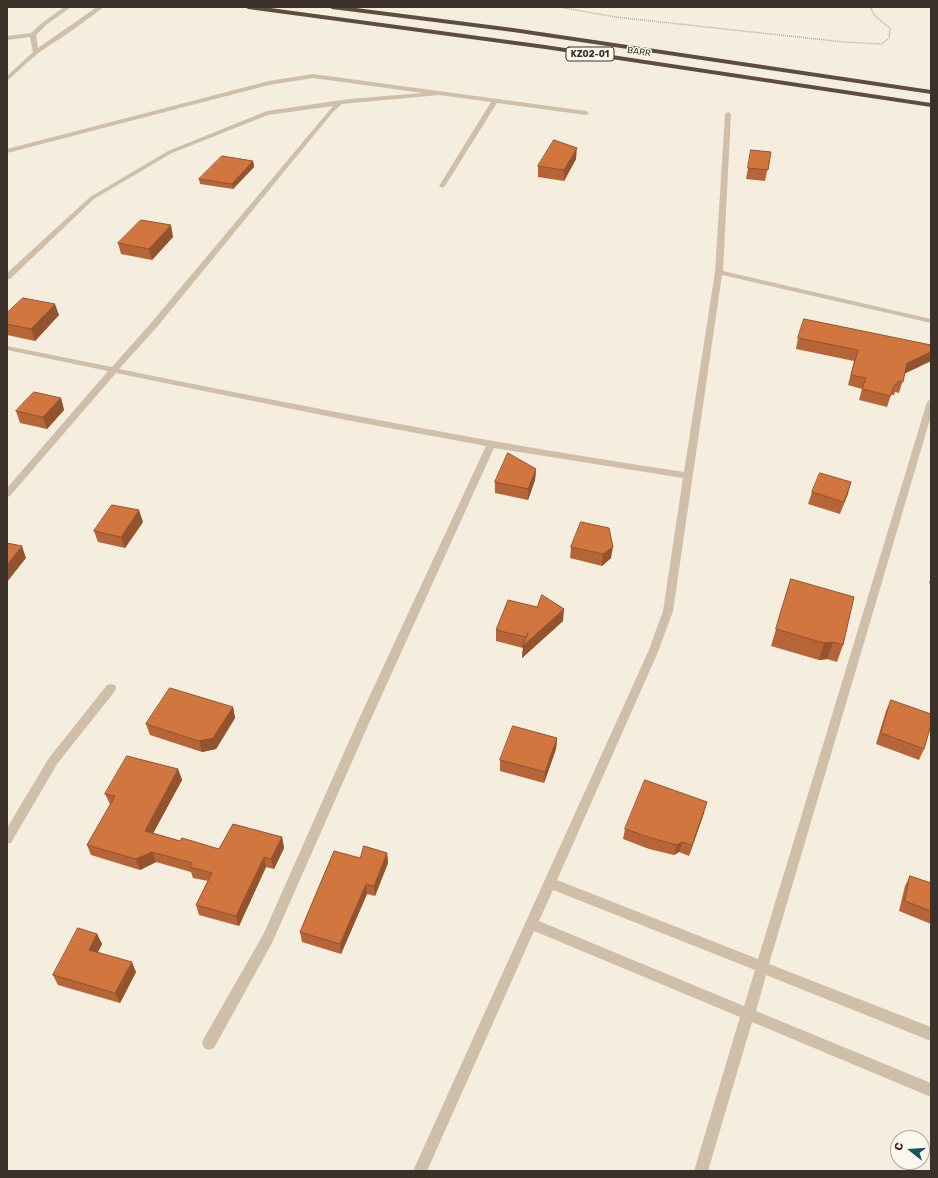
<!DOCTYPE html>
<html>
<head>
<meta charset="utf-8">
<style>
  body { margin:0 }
  #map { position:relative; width:938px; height:1178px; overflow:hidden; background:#f5edde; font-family:Rubik,sans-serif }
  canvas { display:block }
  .frame { position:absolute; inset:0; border:8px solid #3c3129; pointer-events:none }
  .north { position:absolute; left:890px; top:1130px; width:40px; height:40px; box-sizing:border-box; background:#fcf7ec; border:1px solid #afa89e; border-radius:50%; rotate:287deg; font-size:11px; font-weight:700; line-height:16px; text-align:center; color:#3c3129 }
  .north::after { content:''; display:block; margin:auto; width:14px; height:18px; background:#1a5462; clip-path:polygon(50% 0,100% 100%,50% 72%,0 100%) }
</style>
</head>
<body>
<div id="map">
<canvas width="938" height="1178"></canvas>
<div class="frame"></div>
<div class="north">С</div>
</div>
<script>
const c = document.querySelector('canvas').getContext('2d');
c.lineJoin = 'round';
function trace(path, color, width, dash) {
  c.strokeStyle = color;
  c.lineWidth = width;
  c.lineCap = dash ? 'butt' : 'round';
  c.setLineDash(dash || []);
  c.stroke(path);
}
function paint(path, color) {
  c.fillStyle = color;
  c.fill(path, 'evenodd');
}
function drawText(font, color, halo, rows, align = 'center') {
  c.font = font + ' Rubik,sans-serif';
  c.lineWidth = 3;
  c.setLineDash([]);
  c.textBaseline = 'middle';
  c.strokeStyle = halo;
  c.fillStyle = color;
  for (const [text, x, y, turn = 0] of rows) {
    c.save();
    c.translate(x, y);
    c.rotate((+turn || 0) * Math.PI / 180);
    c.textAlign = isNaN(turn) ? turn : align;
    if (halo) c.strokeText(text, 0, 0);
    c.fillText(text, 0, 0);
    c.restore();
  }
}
trace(new Path2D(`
  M559,7l56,10 229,25 38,2 7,-6 1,-10 -15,-12 -5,-9`), '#bba992', 1.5, [1, 1]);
paint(new Path2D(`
  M64,7h7l-25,18 -10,10 2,13 59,-41h7l-31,23 -35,23 -31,28v-5l26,-24 -3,-15 -23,3v-4l24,-3 11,-10z
  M313,74l273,37 3,2 -3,2 -89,-12 -52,83 -3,2 -3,-2 52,-84 -52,-7 -97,9 -9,8 -176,215 -38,42c188,38 376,75 565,103l31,-200 10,-158 3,-2 3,2 -8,157 208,48v4l-209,-48 -49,336 -15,41 -101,228 201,79 169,-557 4,-3v17l-162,548 162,63v14l-165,-66 -10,36 175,72v14l-179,-75 -44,149h-14l46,-154 -206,-86 -107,240h-14l235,-519 15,-41 20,-133 -189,-30 -124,273 -98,222 -58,105 -5,2 -5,-2 -2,-5 2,-5 59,-103 95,-214 128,-275 -140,-26 -230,-47 -106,123 -3,1v-9l101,-117 -101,-21v-4l105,21 39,-44 182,-217 -65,9 -96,38 -78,46 -84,80h-3v-6l83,-76 78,-46 99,-40 82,-12 74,-6 -110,-15 -44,7 -262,68v-4l262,-68zM553,890l202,80 -11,36 -205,-85z
  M111,684l4,1 1,3 -1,3 -58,73 -46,79 -4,1v-16l42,-70 58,-73z`), '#cfbfa8');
paint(new Path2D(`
  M245,7h18l282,38 386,58v4l-386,-58 -297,-40z
  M329,7h19l165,21 418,62v4l-418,-62 -181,-23z`), '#5d4c3f');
paint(new Path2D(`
  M771,152l-6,29 -19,-2 2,-11z
  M576,159l-12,22 -26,-4v-11z
  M253,161l1,6 -21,22 -33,-5 -1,-5z
  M173,237l-21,23 -31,-6 -3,-11z
  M7,313l52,2 -24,26 -28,-6z
  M798,338l133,7v16l-26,12 -6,20 -4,-1 -1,3h-3l-4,12 -28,-7 3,-11 -14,-4 6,-24 -58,-12z
  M61,398l3,12 -17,19 -27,-6 -4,-12z
  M536,469l-1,11 -7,20 -33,-7v-11z
  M851,482l-11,32 -32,-10 4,-12z
  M143,522l-18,26 -27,-6 -4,-11z
  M609,528l2,30 -9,8 -32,-8 1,-11z
  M931,578v6l-2,-1z
  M791,579l52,66 -6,17 -10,-3 -8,1 -48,-14z
  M563,621l-41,37 1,-10 -27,-7v-11z
  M891,700l33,49 -5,11 -43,-16 10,-33z
  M233,707l2,11 -19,31 -14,3 -52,-17 -4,-11z
  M557,738l-1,11 -12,34 -44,-12v-11z
  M178,769l4,11 -29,53 27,8 39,8 63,-12 2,11 -10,21 -8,-2 -27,59 -40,-11 -3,-10 12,-24 -15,-3 -2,-6 -35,-10 -16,8 -49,-15 -4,-10 24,-40 -1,-1 -5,-10z
  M704,813l-15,43 -10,-4 -5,3 -25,-6 -26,-10 2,-10z
  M387,853l1,10 -13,33 -8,-2 -26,60 -39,-12 -2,-10 60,-74z
  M910,876l21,7v41l-32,-13 6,-25z
  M97,934l5,10 -4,8 38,20 -16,31 -62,-18 -5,-10z`), '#b56537');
paint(new Path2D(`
  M577,148l-1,11 -12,22v-11z
  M253,161l1,6 -21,22 -1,-5z
  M171,225l2,12 -21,23 -3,-11z
  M55,304l4,11 -24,26 -4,-12z
  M931,352v9l-27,13 3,-11z
  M61,398l3,12 -17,19 -4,-12z
  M536,469l-1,11 -7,20v-11z
  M851,482l-3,12 -8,20 4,-12z
  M139,510l4,12 -18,26 -4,-11z
  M22,546l4,12 -19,24v-17z
  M613,547l-2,11 -9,8 1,-12z
  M564,609l-1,12 -41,37 1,-12 3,-2v-7z
  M833,642l-6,17 -8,1 5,-17z
  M233,707l2,11 -19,31 -14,3 -3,-11z
  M557,738l-1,11 -12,34 1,-11z
  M178,769l4,11 -33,61 -4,-10z
  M707,802l-3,11 -15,43 3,-11z
  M282,837l2,11 -10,21 -3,-10z
  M682,842l-3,10 -5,3 3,-10z
  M152,852l4,10 -16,8 -4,-11z
  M387,853l1,10 -13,33 -1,-10z
  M264,857l2,10 -27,59 -3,-10z
  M366,884l1,10 -26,60 -1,-10z
  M97,934l5,10 -8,16 -5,-10z
  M132,962l4,10 -16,31 -5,-10z`), '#93532d');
const building = new Path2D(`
  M554,140l23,8 -13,22 -26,-4z
  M751,150l20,2 -3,18 -20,-2z
  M222,156l31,5 -21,23 -33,-5z
  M141,220l30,5 -22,24 -31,-6z
  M23,298l32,6 -24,25 -24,-5v-11z
  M804,319l127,26v7l-24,11 -4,19 -5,-1 -1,4 -2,-1 -5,12 -28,-7 4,-11 -15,-3 7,-25 -60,-12z
  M34,392l27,6 -18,19 -27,-6z
  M508,453l28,16 -8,20 -33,-7z
  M820,473l31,9 -7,20 -32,-10z
  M112,505l27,5 -18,27 -27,-6z
  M581,522l28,6 4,19 -10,7 -32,-7z
  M7,543l15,3 -15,19z
  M791,579l63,18 -11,48 -10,-3 -9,1 -48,-14z
  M542,595l22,14 -41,37 5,-13 -2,4 -30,-7 12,-30 29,7z
  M170,688l63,19 -20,31 -14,3 -53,-17z
  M891,700l40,14v11l-7,24 -43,-16z
  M513,726l44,12 -12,34 -45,-12z
  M127,756l51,13 -33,62 35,10 2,-3 37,11 14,-25 49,13 -11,22 -7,-2 -28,59 -40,-11 16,-32 -22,-6 2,-4 -40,-11 -16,7 -49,-14 28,-49 -10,-2z
  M645,780l62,22 -15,43 -10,-3 -5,3 -26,-7 -26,-9z
  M364,846l23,7 -13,33 -8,-2 -26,60 -40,-12 34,-81 26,7z
  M910,876l21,7v28l-26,-10z
  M78,928l19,6 -8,16 43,12 -17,31 -62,-18z`);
paint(building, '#d27640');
trace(building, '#93532d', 1);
drawText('9px', '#3c3129', '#fcf7ec', [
  ["BARR",639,52,9]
]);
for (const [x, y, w] of [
  [590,54,48]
]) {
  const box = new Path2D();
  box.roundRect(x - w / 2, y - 7, w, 14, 3);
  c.fillStyle = '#fcf7ec';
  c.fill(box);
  trace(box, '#3c3129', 1);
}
drawText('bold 9px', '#3c3129', null, [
  ["KZ02-01",590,54]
]);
</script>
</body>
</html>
